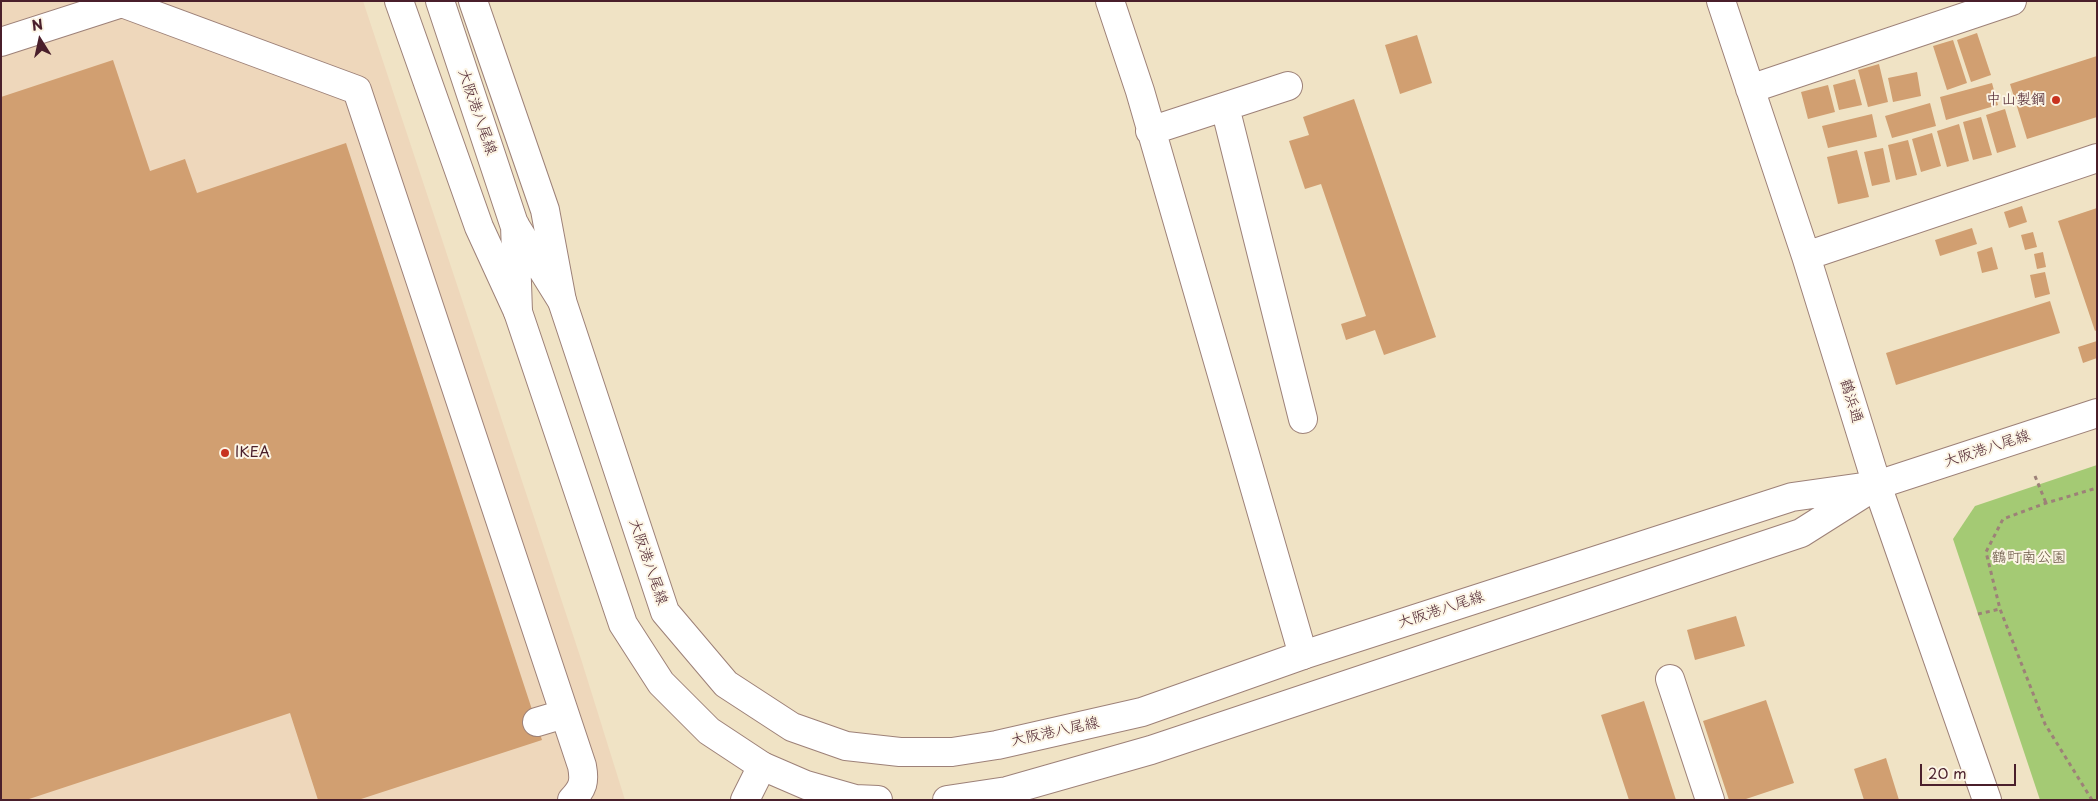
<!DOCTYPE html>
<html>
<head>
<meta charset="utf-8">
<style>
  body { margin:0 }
  #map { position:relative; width:2098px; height:801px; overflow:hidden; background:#f0e3c5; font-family:"Playpen Sans",sans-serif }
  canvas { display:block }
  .frame { position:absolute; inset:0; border:2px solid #4a1f2b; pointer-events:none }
  .north { position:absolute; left:15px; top:15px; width:50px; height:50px; -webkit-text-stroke:4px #fcf5e5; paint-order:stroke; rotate:350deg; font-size:14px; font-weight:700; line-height:20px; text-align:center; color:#4a1f2b }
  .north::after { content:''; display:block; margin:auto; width:18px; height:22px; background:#4a1f2b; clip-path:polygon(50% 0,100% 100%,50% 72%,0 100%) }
  .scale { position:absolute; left:1920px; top:764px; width:96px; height:22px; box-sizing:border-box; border:2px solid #4a1f2b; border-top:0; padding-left:6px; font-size:15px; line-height:18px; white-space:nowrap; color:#4a1f2b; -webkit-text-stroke:4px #fcf5e5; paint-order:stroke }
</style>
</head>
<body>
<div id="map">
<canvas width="2098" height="801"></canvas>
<div class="frame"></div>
<div class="north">N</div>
<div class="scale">20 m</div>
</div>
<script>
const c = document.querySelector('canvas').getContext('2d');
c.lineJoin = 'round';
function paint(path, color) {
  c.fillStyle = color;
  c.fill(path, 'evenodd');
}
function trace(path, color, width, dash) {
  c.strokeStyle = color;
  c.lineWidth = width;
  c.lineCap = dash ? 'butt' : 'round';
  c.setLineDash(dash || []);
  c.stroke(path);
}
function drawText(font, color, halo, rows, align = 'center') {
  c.font = font + ' "Playpen Sans","Klee One",sans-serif';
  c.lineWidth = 4;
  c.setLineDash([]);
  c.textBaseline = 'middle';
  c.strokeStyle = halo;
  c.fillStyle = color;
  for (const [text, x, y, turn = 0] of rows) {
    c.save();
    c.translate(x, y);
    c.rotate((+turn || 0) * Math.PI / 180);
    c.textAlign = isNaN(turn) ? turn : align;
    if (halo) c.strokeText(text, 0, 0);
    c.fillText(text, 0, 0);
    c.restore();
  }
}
paint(new Path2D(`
  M1,1h362l218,658 44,141h-624z`), '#eed7bb');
paint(new Path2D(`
  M2097,465v335h-57l-87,-261 22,-33z`), '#a4ca74');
paint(new Path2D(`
  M1977,33l14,42 -20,7 -14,-42z
  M1417,35l15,48 -32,11 -15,-49z
  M1953,40l14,43 -20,7 -14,-44z
  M2097,56v61l-70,22 -17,-55z
  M113,60l37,111 35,-12 12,34 149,-50 196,597 -184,60h-40l-28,-87 -264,87h-25v-703z
  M1879,64l9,38 -20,5 -10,-37z
  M1917,72l4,24 -28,6 -5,-24z
  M1855,79l7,26 -23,5 -6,-25z
  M1992,83l6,22 -52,15 -6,-23z
  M1828,85l7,27 -27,7 -7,-27z
  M1354,99l82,238 -52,18 -9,-25 -29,10 -5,-16 25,-8 -45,-132 -16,5 -16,-48 20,-6 -6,-18z
  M1930,103l6,23 -44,12 -7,-22z
  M2005,109l11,38 -19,6 -11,-38z
  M1872,114l5,23 -49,11 -6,-22z
  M1981,117l11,38 -19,5 -10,-38z
  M1959,124l10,37 -22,6 -10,-36z
  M1932,133l9,33 -20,6 -9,-33z
  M1908,140l9,35 -21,5 -8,-35z
  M1883,148l7,34 -18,4 -8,-34z
  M1857,150l12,47 -31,7 -11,-47z
  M2022,206l5,16 -18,6 -5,-16z
  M2097,208v122l-2,1 -37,-110z
  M1972,228l5,16 -37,12 -5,-16z
  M2033,232l4,15 -12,3 -4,-15z
  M1992,247l6,22 -16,4 -5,-21z
  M2043,252l3,15 -9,2 -3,-15z
  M2045,272l5,22 -15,4 -5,-23z
  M2050,301l10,32 -164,52 -10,-32z
  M2097,341v17l-14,5 -5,-16z
  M1736,616l9,30 -50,14 -8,-30z
  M1766,700l28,83 -51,17h-14l-26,-79z
  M1644,701l32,99h-47l-28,-85z
  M1886,758l13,42h-35l-10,-31z`), '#d19f71');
const minor = new Path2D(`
  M121,1l1,2 235,87 225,676c3,16 1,22 -10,34
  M399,1l80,226 39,85
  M473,1l72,209 17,91
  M1110,1l30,90 163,564
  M1721,1l85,255 71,229 110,315
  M1,42l121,-39
  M1750,89l262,-88
  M1225,107l78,312
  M1150,131l138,-45
  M1806,256l291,-98
  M1670,679l40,121
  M537,722l27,-8
  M745,800l17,-34`);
const major = new Path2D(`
  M440,1l74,223 48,77 103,311 61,72 66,43 54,19 54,6h52l45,-7 145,-33 161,-57 489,-158 85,-12 220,-72
  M515,225l3,87 105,312 38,59 48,48 53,35 44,19 49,14 23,1
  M947,800l60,-9 144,-41 650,-217 68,-43`);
trace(minor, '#9d8178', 30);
trace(major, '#9d8178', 30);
trace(new Path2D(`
  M2035,476l11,27
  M1978,614l22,-5
  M2092,800l-47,-76 -45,-115 -14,-57 17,-33 43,-16 51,-15`), '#9d8178', 3, [4, 4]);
trace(minor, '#fff', 28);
trace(major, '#fff', 28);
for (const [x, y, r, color] of [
  [2056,100,5,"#c8321e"],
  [225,453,5,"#c8321e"]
]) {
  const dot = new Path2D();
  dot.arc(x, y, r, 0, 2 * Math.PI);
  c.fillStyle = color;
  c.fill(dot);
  trace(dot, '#fcf5e5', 2);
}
drawText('15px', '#4a1f2b', '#fcf5e5', [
  ["中山製鋼",2046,100],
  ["IKEA",235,453,"left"]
], 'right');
drawText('15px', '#4a1f2b', '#fcf5e5', [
  ["大阪港八尾線",477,112,71],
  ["鶴浜通",1851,401,73],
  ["大阪港八尾線",1987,449,-18],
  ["大阪港八尾線",648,562,71],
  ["大阪港八尾線",1441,610,-18],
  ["大阪港八尾線",1055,732,-12]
]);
drawText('15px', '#655241', '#fcf5e5', [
  ["鶴町南公園",2029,558]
]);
</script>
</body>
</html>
